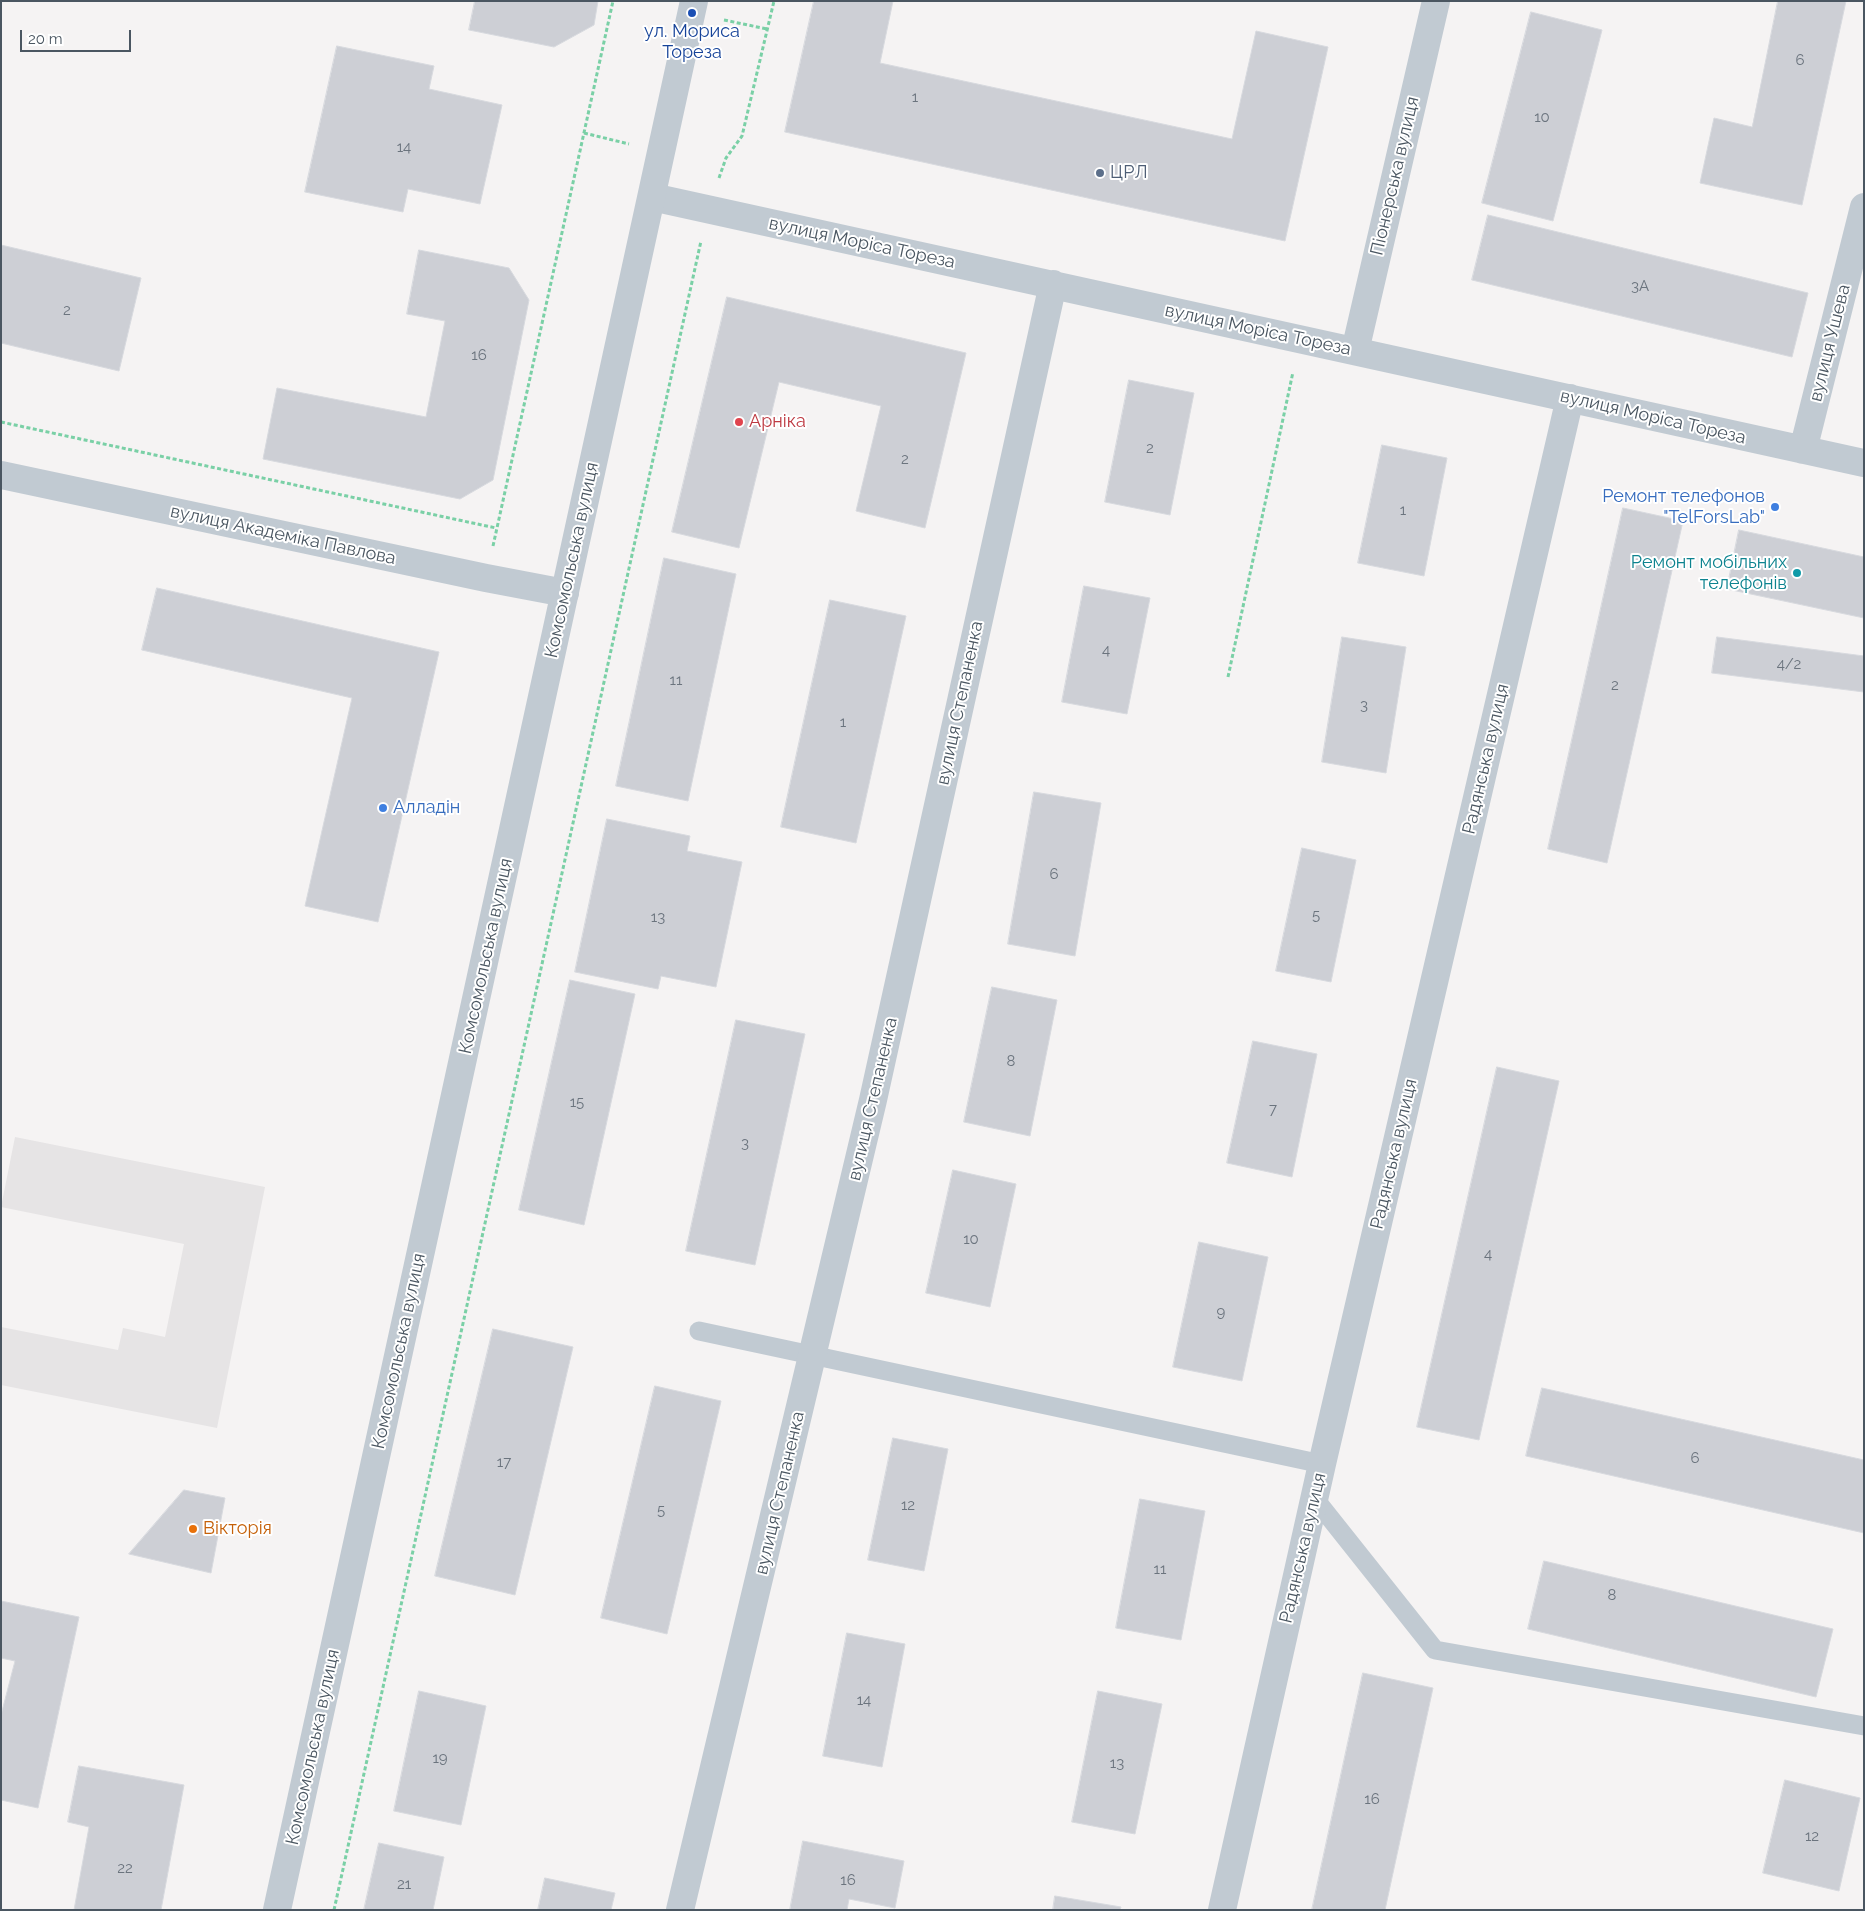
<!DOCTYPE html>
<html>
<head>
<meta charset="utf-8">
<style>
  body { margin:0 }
  #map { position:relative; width:1865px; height:1911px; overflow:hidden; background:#f5f3f3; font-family:Raleway,sans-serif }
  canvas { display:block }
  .frame { position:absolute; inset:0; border:2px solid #4a5661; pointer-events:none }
  .scale { position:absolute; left:20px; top:30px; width:111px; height:22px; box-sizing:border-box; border:2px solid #4a5661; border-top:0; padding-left:6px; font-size:15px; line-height:18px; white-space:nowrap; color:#4a5661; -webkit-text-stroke:4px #fff; paint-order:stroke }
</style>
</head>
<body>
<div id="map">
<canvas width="1865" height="1911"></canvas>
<div class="frame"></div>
<div class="scale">20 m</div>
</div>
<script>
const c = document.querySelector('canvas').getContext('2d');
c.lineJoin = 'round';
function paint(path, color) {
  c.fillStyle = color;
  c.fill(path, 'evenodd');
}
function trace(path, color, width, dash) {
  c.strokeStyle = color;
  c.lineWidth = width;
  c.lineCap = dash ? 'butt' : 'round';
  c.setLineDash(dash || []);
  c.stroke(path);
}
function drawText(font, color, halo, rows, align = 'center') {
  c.font = font + ' Raleway,sans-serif';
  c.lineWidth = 4;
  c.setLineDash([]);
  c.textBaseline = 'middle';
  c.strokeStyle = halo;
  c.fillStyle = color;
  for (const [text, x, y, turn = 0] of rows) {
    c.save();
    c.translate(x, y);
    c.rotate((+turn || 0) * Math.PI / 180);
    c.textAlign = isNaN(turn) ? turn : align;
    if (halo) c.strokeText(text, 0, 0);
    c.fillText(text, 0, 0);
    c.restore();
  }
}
paint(new Path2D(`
  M15,1137l250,50 -48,241 -216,-43v-58l117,23 5,-22 42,9 19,-93 -183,-37z`), '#e6e4e5');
const building = new Path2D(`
  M475,1h123l-4,24 -40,22 -85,-17z
  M814,1h79l-13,62 352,76 24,-108 72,16 -43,194 -500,-109z
  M1778,1h68l-44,204 -102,-22 14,-65 38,9z
  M1531,12l71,18 -49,191 -71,-18z
  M337,46l97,20 -5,23 73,16 -22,99 -72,-15 -5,23 -98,-20z
  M1488,215l320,78 -16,64 -320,-77z
  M1,245l140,33 -22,93 -118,-28z
  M419,250l90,18 20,32 -36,180 -33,19 -197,-40 14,-71 149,29 19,-96 -38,-7z
  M727,297l239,56 -41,175 -69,-17 25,-105 -102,-24 -40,166 -67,-16z
  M1129,380l65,13 -24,122 -65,-13z
  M1382,445l65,13 -23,118 -66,-13z
  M1623,508l60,13 -76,342 -59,-14z
  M1739,530l125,27v61l-137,-29z
  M664,558l72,16 -48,227 -72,-15z
  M1084,586l66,12 -23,116 -65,-12z
  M157,588l282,64 -61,270 -73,-16 47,-208 -210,-48z
  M830,600l76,16 -50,227 -75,-16z
  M1342,637l64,10 -20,126 -64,-11z
  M1717,637l147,19v36l-152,-19z
  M1034,792l67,11 -26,153 -67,-12z
  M607,819l83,17 -3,15 55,11 -26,125 -55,-11 -3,13 -83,-17z
  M1302,848l54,12 -25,122 -55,-11z
  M570,980l65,14 -51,231 -65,-15z
  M992,987l65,13 -27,136 -66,-14z
  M736,1020l69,14 -50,231 -69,-14z
  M1253,1041l64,13 -25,123 -65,-14z
  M1497,1067l62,14 -80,359 -62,-13z
  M953,1170l63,14 -26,123 -64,-14z
  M1199,1242l69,15 -26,124 -69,-14z
  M493,1329l80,18 -58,248 -80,-19z
  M655,1386l66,15 -54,233 -66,-16z
  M1542,1388l322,72v73l-338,-77z
  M893,1438l55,11 -24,122 -56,-11z
  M184,1490l41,8 -14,75 -82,-19z
  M1140,1499l65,12 -24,129 -65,-12z
  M1544,1561l289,68 -17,68 -288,-68z
  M1,1601l78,16 -41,191 -37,-8v-85l14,-54 -14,-3z
  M847,1633l58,11 -23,123 -59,-11z
  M1363,1673l70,15 -48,222h-73z
  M419,1691l67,15 -25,119 -67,-14z
  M1098,1691l64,13 -27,130 -63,-12z
  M79,1766l105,19 -23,125h-87l15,-83 -21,-5z
  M1785,1780l75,18 -21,93 -76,-18z
  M803,1841l101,20 -9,47 -46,-9 -2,11h-57z
  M379,1843l65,14 -11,53h-69z
  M545,1878l70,15 -4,17h-73z
  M1055,1896l66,11 -1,3h-67z`);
paint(building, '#cdcfd5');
trace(building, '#d7d9de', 1);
trace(new Path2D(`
  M724,20l43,9
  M584,133l45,11
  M719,178l7,-20 16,-22 32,-135
  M1,422l495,106
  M493,546l120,-545
  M1228,677l65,-305
  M334,1910l367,-1669`), '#7ad0a6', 3, [4, 2.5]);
trace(new Path2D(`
  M699,1331l623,133
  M1315,1499l120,151 429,76`), '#c1cad2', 19);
trace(new Path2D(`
  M652,197l1212,266
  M1355,351l81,-350
  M1803,450l61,-243
  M1,475l485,103 79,15
  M680,1910l193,-810 180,-816
  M1222,1910l100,-446 248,-1066`), '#c1cad2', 28);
trace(new Path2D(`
  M277,1910l417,-1909`), '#c1cad2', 28);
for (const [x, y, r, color] of [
  [692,13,5,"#1a4fb4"],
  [1100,173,5,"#5c6f8a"],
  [739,422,5,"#e0444e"],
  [1775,507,5,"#3f7fe0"],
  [1797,573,5,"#0f9aa8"],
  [383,808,5,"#3f7fe0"],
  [193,1529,5,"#e8710a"]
]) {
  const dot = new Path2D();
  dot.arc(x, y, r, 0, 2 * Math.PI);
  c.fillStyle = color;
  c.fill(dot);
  trace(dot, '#fff', 2);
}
drawText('15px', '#6b747e', null, [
  ["6",1800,60],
  ["1",915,97],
  ["10",1542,117],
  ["14",404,147],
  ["3А",1640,286],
  ["2",67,310],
  ["16",479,355],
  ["2",1150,448],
  ["2",905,459],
  ["1",1403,510],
  ["4",1106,650],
  ["4/2",1789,664],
  ["11",676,680],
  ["2",1615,685],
  ["3",1364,705],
  ["1",843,722],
  ["6",1054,874],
  ["5",1316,915],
  ["13",658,917],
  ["8",1011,1061],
  ["15",577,1102],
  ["7",1273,1109],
  ["3",745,1143],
  ["10",971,1239],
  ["4",1488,1254],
  ["9",1221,1312],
  ["6",1695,1458],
  ["17",504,1462],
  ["12",908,1505],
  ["5",661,1510],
  ["11",1160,1569],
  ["8",1612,1595],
  ["14",864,1700],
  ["19",440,1758],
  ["13",1117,1763],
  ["16",1372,1799],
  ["12",1812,1836],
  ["22",125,1868],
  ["16",848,1880],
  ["21",404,1884]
]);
drawText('18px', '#164399', '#fff', [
  ["ул. Мориса",692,32],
  ["Тореза",692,53]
]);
drawText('18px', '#4e5e75', '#fff', [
  ["ЦРЛ",1110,173]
], 'left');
drawText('18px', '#4a5661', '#fff', [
  ["Піонерська вулиця",1395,176,-77],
  ["вулиця Моріса Тореза",862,243,12],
  ["вулиця Моріса Тореза",1258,330,12],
  ["вулиця Ушева",1830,343,-76],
  ["вулиця Моріса Тореза",1653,417,13],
  ["вулиця Академіка Павлова",283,535,12],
  ["Комсомольська вулиця",572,560,-78],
  ["вулиця Степаненка",960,703,-78],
  ["Радянська вулиця",1486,759,-77],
  ["Комсомольська вулиця",486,956,-78],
  ["вулиця Степаненка",873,1099,-77],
  ["Радянська вулиця",1394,1154,-77],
  ["Комсомольська вулиця",399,1351,-78],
  ["вулиця Степаненка",780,1493,-77],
  ["Радянська вулиця",1303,1548,-77],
  ["Комсомольська вулиця",313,1747,-78]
]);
drawText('18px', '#be3a42', '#fff', [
  ["Арніка",749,422]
], 'left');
drawText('18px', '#366cbe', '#fff', [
  ["Ремонт телефонов",1765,497],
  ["\"TelForsLab\"",1765,518],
  ["Алладін",393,808,"left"]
], 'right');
drawText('18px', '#0d838f', '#fff', [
  ["Ремонт мобільних",1787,563],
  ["телефонів",1787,584]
], 'right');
drawText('18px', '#c56008', '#fff', [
  ["Вікторія",203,1529]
], 'left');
</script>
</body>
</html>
